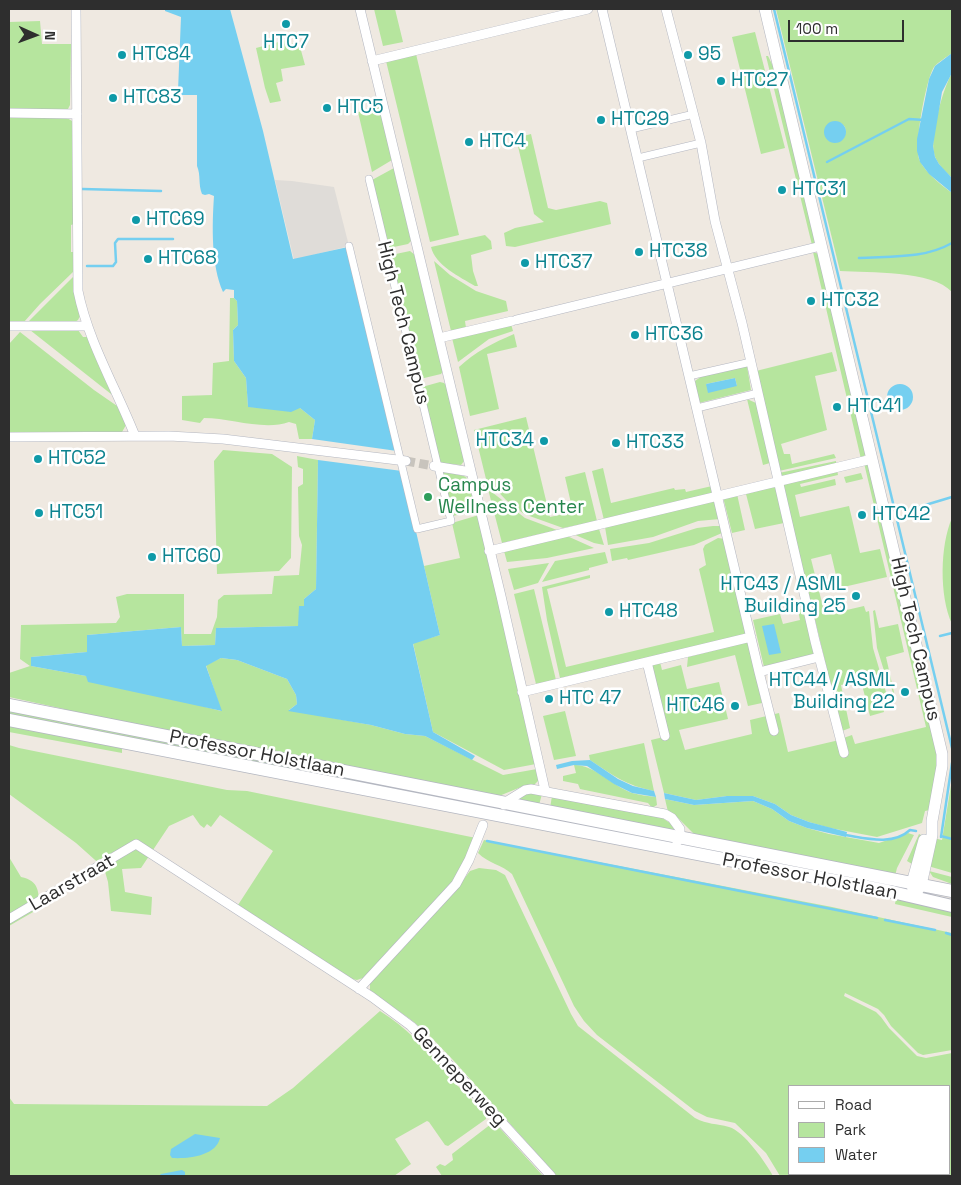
<!DOCTYPE html>
<html>
<head>
<meta charset="utf-8">
<style>
  body { margin:0 }
  #map { position:relative; width:961px; height:1185px; overflow:hidden; background:#efe9e1; font-family:"Space Grotesk",sans-serif }
  canvas { display:block }
  .frame { position:absolute; inset:0; border:10px solid #2e2e2e; pointer-events:none }
  .legend { position:absolute; left:788px; top:1085px; width:162px; height:90px; box-sizing:border-box; background:#fff; border:1px solid #ababab; margin:0; padding:6px 9px; list-style:none; font-size:15px; color:#2e2e2e }
  .legend li { display:flex; align-items:center; gap:10px; height:25px }
  .legend b { width:25px; border:1px solid #ababab }
  .north { position:absolute; left:10px; top:10px; width:50px; height:50px; -webkit-text-stroke:4px #fff; paint-order:stroke; rotate:92deg; font-size:14px; font-weight:700; line-height:20px; text-align:center; color:#2e2e2e }
  .north::after { content:''; display:block; margin:auto; width:18px; height:22px; background:#2e2e2e; clip-path:polygon(50% 0,100% 100%,50% 72%,0 100%) }
  .scale { position:absolute; left:788px; top:20px; width:116px; height:22px; box-sizing:border-box; border:2px solid #2e2e2e; border-top:0; padding-left:6px; font-size:15px; line-height:18px; white-space:nowrap; color:#2e2e2e; -webkit-text-stroke:4px #fff; paint-order:stroke }
</style>
</head>
<body>
<div id="map">
<canvas width="961" height="1185"></canvas>
<div class="frame"></div>
<ul class="legend">
<li><b style="height:6px;background:#fff"></b>Road</li>
<li><b style="height:14px;background:#b6e59e"></b>Park</li>
<li><b style="height:14px;background:#75cff0"></b>Water</li>
</ul>
<div class="north">N</div>
<div class="scale">100 m</div>
</div>
<script>
const c = document.querySelector('canvas').getContext('2d');
c.lineJoin = 'round';
function paint(path, color) {
  c.fillStyle = color;
  c.fill(path, 'evenodd');
}
function trace(path, color, width, dash) {
  c.strokeStyle = color;
  c.lineWidth = width;
  c.lineCap = dash ? 'butt' : 'round';
  c.setLineDash(dash || []);
  c.stroke(path);
}
function drawText(font, color, halo, rows, align = 'center') {
  c.font = font + ' "Space Grotesk",sans-serif';
  c.lineWidth = 5;
  c.setLineDash([]);
  c.textBaseline = 'middle';
  c.strokeStyle = halo;
  c.fillStyle = color;
  for (const [text, x, y, turn = 0] of rows) {
    c.save();
    c.translate(x, y);
    c.rotate((+turn || 0) * Math.PI / 180);
    c.textAlign = isNaN(turn) ? turn : align;
    if (halo) c.strokeText(text, 0, 0);
    c.fillText(text, 0, 0);
    c.restore();
  }
}
paint(new Path2D(`
  M374,9h21l8,33 -20,4z
  M776,9h176v44c-5,4 -14,9 -18,14 -8,12 -21,81 -14,94 6,12 21,24 32,32v99c-20,-22 -83,-19 -112,-21zM841,123l4,4c3,12 -7,19 -17,13z
  M40,21l2,23h29l-1,61 -2,4h-59v-87z
  M755,32l30,116 -24,6 -29,-117z
  M286,40l4,4 9,-1 6,22 -24,4 2,12 -7,2 5,18 -11,2 -5,-15 -9,-40z
  M416,54l43,181 -29,7 -44,-181z
  M766,56h2l9,18 38,168 -3,3z
  M952,73v105c-7,-7 -16,-15 -18,-25 -4,-18 9,-65 18,-80z
  M379,107l13,53 -20,12 -14,-60z
  M9,118h58l5,3 2,103 -3,1v27h3v19l-34,33 -16,18h-15z
  M531,134l17,74 8,2 44,-9 7,2 4,21 -96,23 -9,-1 -2,-13 11,-5 29,-6 -10,-8 -18,-76z
  M394,168l17,73 -3,3 -19,4 -17,-68z
  M485,235l6,6 1,8 -21,6 2,16 5,15h-3c-15,-9 -40,-21 -44,-39z
  M410,251l5,4 28,116 -2,3 -21,5 -29,-124z
  M813,252l6,2 48,199 -6,6z
  M434,261l16,14 26,16 30,10 2,10 -43,10 1,7 -15,3z
  M74,276l1,21 6,17 -3,6 -3,2h-47z
  M230,298h4l3,3 1,24 -5,5 1,31 12,17 2,29 52,1 15,12 -3,19h-13l-3,-15 -7,-2c-25,9 -59,-4 -85,-4l-4,5 -18,-3v-24l30,-1 1,-32 16,-2z
  M511,324l2,7 -24,8 -31,23 -6,-24z
  M30,330h48l5,7h7l24,57h-3z
  M20,332l74,58 26,18 6,17 -4,7h-113v-88z
  M514,334l3,13 -30,7 12,55 -29,7 -11,-49c16,-15 34,-24 55,-33z
  M832,352l5,19 -22,5 12,54 -46,14 3,10h6l2,10 42,-10 2,4 -57,13 -23,-100z
  M747,366l4,24 -52,13 -4,-22 7,-5zM735,378l2,8 -31,-1v-1z
  M440,382l4,1 2,2 18,76 -3,4 -21,-2 -18,-76z
  M747,399l9,4 14,60 -7,2z
  M526,417l24,100 23,-5 -8,-35 20,-5 12,49 -34,7 -39,-14 -18,-14 -20,-21 -12,-49z
  M223,450l49,4 20,13 -1,91 -12,13 -62,3 -3,-113z
  M297,456l21,4 -2,129 -12,10v7l-6,20 -82,2 -1,17 -33,1 -1,-19 -94,8v17l-56,5v9l55,10 135,35 -15,-46 15,-7 16,2 50,19 9,16 1,9 -8,6 82,15 34,9 20,2 78,39 34,-6 2,8 -1,4 -4,4h-8l-27,11 -418,-80 -17,-7 -55,-12v-24l21,-7 -10,-7 1,-34 95,-2 4,-6 -4,-20 11,-3h57v40h27l6,-17 1,-17 6,-5 48,-1 2,-18 25,-1 3,-30 -3,-9 -1,-49 5,-3v-15l-5,-2z
  M836,461v4l-56,13 -1,-5z
  M864,463l6,2 68,285v16l-8,44 -5,1 -3,12 -45,14 -47,-9 -21,-6 -18,-7 -16,-11 -22,-8h-26l-31,4 -32,-7 -13,-53 17,-4 -17,-66 2,-5 7,-3 2,8 19,-5 6,24 32,-7 9,37 -49,11 6,20 67,-16 -2,-14 29,-7 9,39 47,-11 17,-6 3,9 71,-17z
  M603,468l8,35 63,-15 1,2 10,-1 1,3 26,-6v8l-108,26 -12,-49z
  M837,470l1,5 -38,9 1,3 34,-8 1,6 -41,10 5,22 49,-11 11,47 20,-4 7,28 -48,11 -8,-34 -20,5 14,56 39,-9 2,6 3,-1 4,37 15,51 -6,2 2,11 -14,4 -9,-35 -20,4 9,43 -8,3 -60,-247z
  M442,471l22,5 3,2 9,32 -23,6z
  M861,473l2,6 -17,4 -2,-6z
  M776,486l8,37 -29,6 -9,-35z
  M488,489l37,29 32,12 -55,13z
  M737,494l8,36 -13,3 -9,-36z
  M710,501l6,1 4,17 -22,2 -45,16 -45,8 -3,-18z
  M479,515l57,249 -32,6 -71,-38 -20,-89 27,-8 -16,-69 36,-8 -8,-35z
  M952,518v71l-1,1 1,34c-13,-28 -12,-79 0,-106z
  M713,526h8l1,7 -28,12 -66,15 -1,-2 -15,3 -2,-12 39,-6 48,-15z
  M599,529l5,16 -10,-2 -21,-9z
  M567,536l27,12 -47,10 -40,4 -3,-11z
  M718,538l7,1 22,93 -4,3 -183,43 -13,-58 -5,-33 48,-12v3l-43,11 19,78 148,-35 -15,-63 7,-4 -3,-16 2,-4z
  M605,552l3,11 -19,5v2l-47,12 13,-21z
  M549,563l-11,20 -24,7 -6,-21z
  M534,589l22,91 -20,4 -22,-90z
  M804,608l11,46 -51,13 -11,-47 27,-6 3,10 17,-4 -2,-10z
  M875,610l4,18 19,-4 6,28 -18,5 10,44 -5,-14h-2l-12,-39 -4,-37z
  M748,642l14,61 -14,3 -13,-51 -48,12 1,-10z
  M9,710l488,95 1,6 -489,-95z
  M565,711l11,45 -22,4 -11,-44z
  M9,724l113,23v6l-113,-21z
  M644,743l10,48c-29,-6 -40,-15 -64,-31l-1,-5z
  M9,745l10,3 208,42 20,1 229,47 -19,39 -32,37 -62,64 -6,2 -5,-1 -114,-74 35,-54 -53,-36 -9,12 -4,-3 -3,4 -4,-3 -7,-10 -24,11 -28,42 -19,1 3,23 27,5 -1,18 -40,-4 -3,-29 -4,-14 -28,-25 -67,-49z
  M574,765c19,-1 39,21 58,28 7,2 16,3 24,4l1,8 -5,3 -4,-5 -68,-14 -2,-5 -15,-3v-5l13,-3z
  M952,779v94l-24,-7 5,-28 9,2z
  M526,793l16,1 -3,11 -25,-5z
  M552,796l109,21 9,6 5,7 -125,-22z
  M665,799l29,6 59,-4 19,8 17,12 18,7 22,6 50,9 29,-10 6,2 -17,33 -2,8 -199,-40 -21,-21 -7,-3z
  M919,834l2,1 -9,29 -5,-3z
  M484,840l348,67 120,26v117l-29,5 -5,-2 -27,-27 -7,-11 -6,-6 -33,-16 -1,3 32,16 5,5 8,11 28,28 9,2 26,-5v123h-172l-14,-23 -31,-30 -28,-6 -12,-6 -98,-76 -13,-14 -10,-15 -62,-132c-10,-9 -24,-11 -34,-21zM950,1086v88h-160v-88z
  M9,857l12,20c19,4 17,15 19,31l-31,18z
  M479,868l17,2 9,5 66,139 7,12 14,11 103,81c13,7 21,5 34,9 15,4 37,36 44,49h-216l-104,-116 -26,-27 -17,-14 -40,-28v-9l84,-90 16,-21z
  M929,871l23,6v7l-19,-7z
  M896,898l56,12v7l-57,-13z
  M380,1011c27,17 45,37 67,61l-2,1 15,15h1l25,27v4l-38,27 -3,-1 -16,-23 -2,-1 -32,18 16,25 -17,12h-385v-79l5,7 253,2 26,-18z
  M491,1124h5l47,52h-101l-6,-9 4,-3 5,2 8,-6 -1,-6z`), '#b6e59e');
paint(new Path2D(`
  M275,180l17,1 42,6 15,59 -55,14z`), '#dfdcd8');
paint(new Path2D(`
  M165,9h65l33,122 30,128 55,-12 49,204 -85,-12 3,-19 -15,-12 -9,4 -43,-5 -2,-29 -12,-17 -1,-31 5,-5 -1,-24 -3,-3v-8l-8,-1 -3,3c-12,-27 -11,-66 -9,-96l-5,-2 -4,1 -3,-1c-4,-10 -1,-19 -5,-28v-71h-15l-4,-4 3,-74 -16,-6z
  M952,53v20l-10,19 -9,54 2,11 4,7 13,14v15l-23,-19 -9,-12 -3,-11v-12l12,-60 6,-13z
  M824 132a11 11 0 1 1 22 0a11 11 0 1 1-22 0Z
  M735,378l2,8 -29,7 -2,-9z
  M887 397a13 13 0 1 1 26 0a13 13 0 1 1-26 0Z
  M318,460l84,11 38,164 -27,9 20,88 42,24 -3,4 -47,-24 -20,-2 -34,-9 -83,-14 9,-7 -1,-9 -9,-16 -50,-19 -16,-2 -15,8 16,45 -134,-29 -2,-6 -55,-10v-9l56,-5v-17l94,-8 1,19 33,-1 1,-17 82,-2 1,-20h5v-7l12,-10z
  M774,624l7,29 -12,2 -7,-29z
  M590,760l28,19 15,7 21,5 2,6 -24,-4 -18,-9 -27,-18 -13,-1 -17,4 -1,-4 16,-4z
  M664,793l32,7 31,-4h26l22,8 16,11 18,7 38,10 -1,5 -39,-9 -18,-7 -17,-12 -19,-8 -59,4 -29,-6z
  M195,1134l25,4c-4,18 -32,21 -48,20l-2,-3 1,-6z
  M182,1170l3,2v4h-26l2,-2z`), '#75cff0');
trace(new Path2D(`
  M774,9l178,739
  M827,162l82,-43 15,1
  M82,189l79,2
  M859,258c32,-2 65,1 93,-15
  M87,266h26l3,-4 -1,-19 3,-4h55
  M912,509l40,-12
  M940,636l12,-3
  M845,835c20,3 48,11 65,-5l6,1
  M941,836l11,3
  M941,837l11,-74
  M487,841l390,77
  M885,920l50,10
  M946,933l6,2`), '#75cff0', 2.5);
trace(new Path2D(`
  M406,461l28,5`), '#c8c4bd', 9, [9, 4.5]);
const pedestrian = new Path2D(`
  M631,129l63,-15
  M638,158l63,-15
  M349,246l68,283 34,-8 -82,-342
  M689,376l62,-14
  M697,408l61,-15`);
const minor = new Path2D(`
  M76,9l2,282c10,50 38,97 57,145
  M360,9l141,587 44,194
  M602,9l157,663 15,59
  M666,9l35,134 14,78 27,102 73,318 29,112
  M372,61l216,-52
  M9,113l68,1
  M516,320l305,-74
  M9,326h78
  M439,338l73,-17
  M9,437l160,-1 54,3 183,22
  M434,466l37,6
  M489,551l383,-92
  M647,662l18,74
  M759,672l60,-15
  M522,692l229,-55
  M504,805v-2l21,-13 6,-1 134,25 7,4 8,11v9l-3,4
  M9,919l127,-75 236,153 39,29 42,43 98,107
  M359,989l97,-105 13,-24 14,-35`);
const tertiary = new Path2D(`
  M765,9l177,745v12l-10,55v14l-11,50 -5,8
  M913,890l-1,-7 12,-43`);
const secondary = new Path2D(`
  M9,705l943,186
  M9,720l879,171 64,15`);
trace(pedestrian, '#b4b7c1', 8);
trace(minor, '#b4b7c1', 10);
trace(tertiary, '#b4b7c1', 12);
trace(secondary, '#b4b7c1', 14);
trace(pedestrian, '#fff', 7);
trace(minor, '#fff', 9);
trace(tertiary, '#fff', 11);
trace(secondary, '#fff', 12);
for (const [x, y, r, color] of [
  [286,24,5,"#0f9aa8"],
  [122,55,5,"#0f9aa8"],
  [688,55,5,"#0f9aa8"],
  [721,81,5,"#0f9aa8"],
  [113,98,5,"#0f9aa8"],
  [327,108,5,"#0f9aa8"],
  [601,120,5,"#0f9aa8"],
  [469,142,5,"#0f9aa8"],
  [782,190,5,"#0f9aa8"],
  [136,220,5,"#0f9aa8"],
  [639,252,5,"#0f9aa8"],
  [148,259,5,"#0f9aa8"],
  [525,263,5,"#0f9aa8"],
  [811,301,5,"#0f9aa8"],
  [635,335,5,"#0f9aa8"],
  [837,407,5,"#0f9aa8"],
  [544,441,5,"#0f9aa8"],
  [616,443,5,"#0f9aa8"],
  [38,459,5,"#0f9aa8"],
  [428,497,5,"#2e9e5b"],
  [39,513,5,"#0f9aa8"],
  [862,515,5,"#0f9aa8"],
  [152,557,5,"#0f9aa8"],
  [856,596,5,"#0f9aa8"],
  [609,612,5,"#0f9aa8"],
  [905,692,5,"#0f9aa8"],
  [549,699,5,"#0f9aa8"],
  [735,706,5,"#0f9aa8"]
]) {
  const dot = new Path2D();
  dot.arc(x, y, r, 0, 2 * Math.PI);
  c.fillStyle = color;
  c.fill(dot);
  trace(dot, '#fff', 2);
}
drawText('19px', '#0d838f', '#fff', [
  ["HTC7",286,43,"center"],
  ["HTC84",132,55],
  ["95",698,55],
  ["HTC27",731,81],
  ["HTC83",123,98],
  ["HTC5",337,108],
  ["HTC29",611,120],
  ["HTC4",479,142],
  ["HTC31",792,190],
  ["HTC69",146,220],
  ["HTC38",649,252],
  ["HTC68",158,259],
  ["HTC37",535,263],
  ["HTC32",821,301],
  ["HTC36",645,335],
  ["HTC41",847,407],
  ["HTC34",534,441,"right"],
  ["HTC33",626,443],
  ["HTC52",48,459],
  ["HTC51",49,513],
  ["HTC42",872,515],
  ["HTC60",162,557],
  ["HTC43 / ASML",846,585,"right"],
  ["Building 25",846,607,"right"],
  ["HTC48",619,612],
  ["HTC44 / ASML",895,681,"right"],
  ["Building 22",895,703,"right"],
  ["HTC 47",559,699],
  ["HTC46",725,706,"right"]
], 'left');
drawText('19px', '#2e2e2e', '#fff', [
  ["High Tech Campus",403,323,76],
  ["High Tech Campus",915,639,77],
  ["Professor Holstlaan",257,754,11],
  ["Professor Holstlaan",810,877,11],
  ["Laarstraat",72,883,-30],
  ["Genneperweg",459,1077,47]
]);
drawText('19px', '#27864d', '#fff', [
  ["Campus",438,486],
  ["Wellness Center",438,508]
], 'left');
</script>
</body>
</html>
